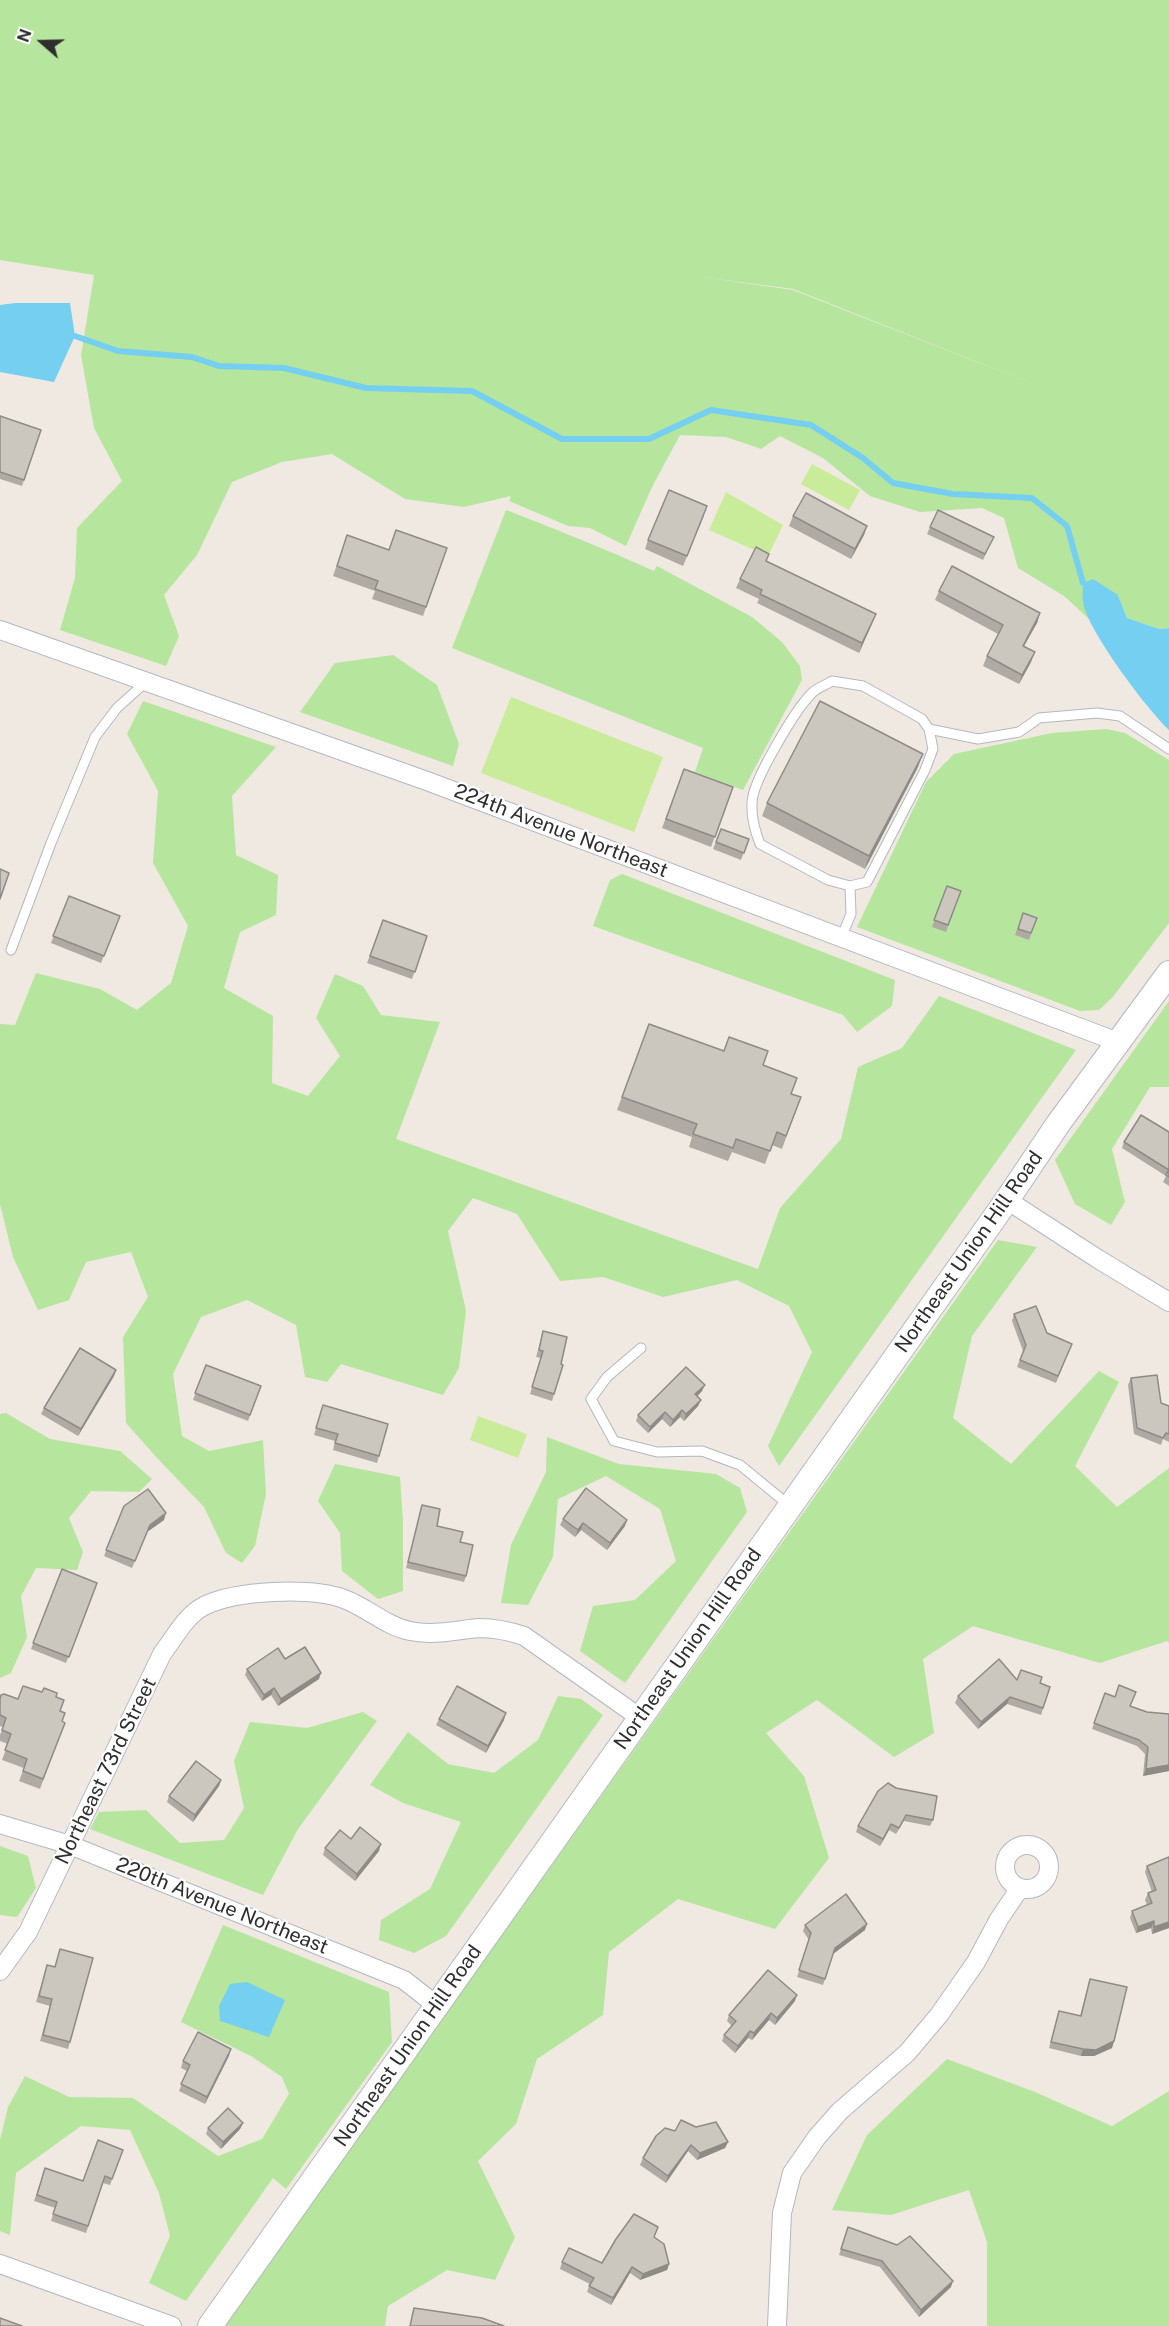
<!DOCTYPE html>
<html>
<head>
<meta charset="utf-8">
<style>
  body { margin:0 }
  #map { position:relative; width:1169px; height:2326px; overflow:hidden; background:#efe9e1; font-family:"Public Sans",sans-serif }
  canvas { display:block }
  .north { position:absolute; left:12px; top:12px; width:60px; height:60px; -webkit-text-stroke:4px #fff; paint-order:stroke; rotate:290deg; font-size:16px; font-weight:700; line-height:24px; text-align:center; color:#2e2e2e }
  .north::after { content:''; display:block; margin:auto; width:21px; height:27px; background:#2e2e2e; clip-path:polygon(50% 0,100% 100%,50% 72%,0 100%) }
</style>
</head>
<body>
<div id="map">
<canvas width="1169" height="2326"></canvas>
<div class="north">N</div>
</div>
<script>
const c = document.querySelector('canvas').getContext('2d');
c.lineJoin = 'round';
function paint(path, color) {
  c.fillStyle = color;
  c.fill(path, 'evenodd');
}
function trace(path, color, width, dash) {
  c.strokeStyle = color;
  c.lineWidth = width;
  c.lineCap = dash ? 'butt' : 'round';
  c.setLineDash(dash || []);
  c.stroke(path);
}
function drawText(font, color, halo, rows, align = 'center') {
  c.font = font + ' "Public Sans",sans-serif';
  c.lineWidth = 4.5;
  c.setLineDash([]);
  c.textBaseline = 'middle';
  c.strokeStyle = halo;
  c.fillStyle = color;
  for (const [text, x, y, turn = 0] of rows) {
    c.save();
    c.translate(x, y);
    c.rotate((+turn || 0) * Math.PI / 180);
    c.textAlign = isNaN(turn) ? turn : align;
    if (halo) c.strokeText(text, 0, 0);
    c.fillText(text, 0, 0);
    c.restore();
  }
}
paint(new Path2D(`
  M0,0h1169v628l-10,1 -32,-11 -9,-23 -35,7 6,17 -25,-23 -46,-28 -14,-50 -22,-10 -62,4 -50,-16 -47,-38 -43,-22 -19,13 -35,-12 -46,-2 -28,52 -26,59 -36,-18 -22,-2 -59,-25 2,-5 -47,11 -59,-8 -73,-45 -50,8 -50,20 -35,73 -33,40 15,41 -13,30 -106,-36 15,-52 2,-50 45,-47 -28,-53 -13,-73 13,-80 -94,-15zM694,276l99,13 258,102 -258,-101z
  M506,510c50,19 99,39 148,61l3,-5 95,51 30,25 18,24 2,14 -59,110 -48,-18 8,-24 -251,-100z
  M393,655l44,30 22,59 -6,22 -153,-54 35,-49z
  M143,701l133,46 -44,49 4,59 42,20 -2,40 -36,17 -16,56 49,28 -1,67 36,13 32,-40 -24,-38 19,-44 28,12 18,29 59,7 -44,117 362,130 22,-61 61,-69 17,-72 44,-19 37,-52 137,54 -297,416 -11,-20 44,-94 -23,-46 -52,-26 -74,17 -60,-20 -43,4 -43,-67 -44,-16 -25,33 18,80 -7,57 -16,27 -102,-31 -14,18 -22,-5 -9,-52 -49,-25 -46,17 -28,57 9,62 27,15 54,-11 3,54 -11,52 -13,17 -16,-10 -22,-46 -45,-47 -33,-37 -3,-86 25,-40 -17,-45 -45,10 -17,38 -31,10 -25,-53 -13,-53v-180l15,1 21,-52 64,16 37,21 34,-27 17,-57 -35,-63 5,-72 -31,-57z
  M1106,729l19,4 44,27v163l-57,75 -13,12 -19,1 -223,-84 69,-145 28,-28 98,-21z
  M622,874l273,106 -3,26 -35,26 -14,-17 -250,-89 17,-46z
  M1169,1001v86h-19l-38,62 13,53 -14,23 -36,-21 -20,-44z
  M998,1240l39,7 -65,89 -19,82 58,46 88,-93 20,11 -44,84 42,41 52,-39v175l-2,-2 -67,22 -127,-37 -50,33 11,74 -40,24 -77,-57 -51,33 38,43 25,82 -54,71 -97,-30 -69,53 -6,63 -66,44 -21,65 -38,37 37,76 -20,43 -48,-10 -59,36 -3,20h-162z
  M6,1413l44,26 70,12 32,28 -13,13 -48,-1 -22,27 14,34 -6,18 -41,-2 -15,28 6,41 -16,36 -11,5v-264z
  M547,1437l72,27 97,10 24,14 7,24 -122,171 -45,-32 13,-45 42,-6 41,-39 -16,-52 -54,-33 -48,23 -5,58 -25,48 -27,-2 10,-58 35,-73z
  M335,1464l65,13 3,43v71l-25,8 -36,-28 -2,-38 -22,-32z
  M558,1696l23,3 22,16 -157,221 -32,17 -35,-13 2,-20 49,-31 31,-67 -58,-19 -33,-18 38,-53 40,32 46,9 44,-33z
  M363,1712l14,9 -79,108 -35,66 -173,-66 9,-17 47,-2 34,33 44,-3 20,-32 -10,-47 16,-39 57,6z
  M0,1846l28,10 8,32 -19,29 -17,-2z
  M223,1925l166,67 3,50 -106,147 -13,-11 -87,123 -37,-18 21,-47 -11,-43 -29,-63 -49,-4 -65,47 -6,62 -10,-4v-91l8,-33 17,-31 44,21 64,1 85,58 44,-17 27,-45 -7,-17 -31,-21 -70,-34z
  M947,2059l88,33 77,34 57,-35v235h-182v-84l-18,-52 -78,25 -59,-5 35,-75z`), '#b6e59e');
paint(new Path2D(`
  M812,464l48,26 -11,20 -48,-26z
  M726,492l57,33 -15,31 -59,-26z
  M511,697l152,60 -29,75 -153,-59z
  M478,1416l49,18 -9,24 -48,-18z`), '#c9ec9a');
paint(new Path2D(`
  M15,303h55l5,33 -21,46 -54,-10v-67z
  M1093,579l25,16 9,23 32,11 10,-1v102c-22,-21 -82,-100 -86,-128 -1,-6 0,-13 0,-19z
  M247,1982l38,18 -16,37 -49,-16 -1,-15 11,-22z`), '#75cff0');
trace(new Path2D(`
  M75,336l43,15 74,6 27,9 65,2 82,20 106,3 90,48h87l62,-29 100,15 52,33 30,25 60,11 79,4 35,28 16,57`), '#75cff0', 6);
const lane = new Path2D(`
  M832,681l31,5 59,33 7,10 4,20 -8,21 -58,112 -17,4 -22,-6 -68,-36c-5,-13 -9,-26 -8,-41 0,-22 44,-94 60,-110 5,-5 14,-8 20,-12z
  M929,729l49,10 41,-7 20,-14 58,-5 23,3 49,33
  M841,938l10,-24 -1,-28
  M11,950l40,-107 44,-106 22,-29 29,-26
  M641,1348l-34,29 -16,22 23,42 43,11 45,-1 38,14 50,41`);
const street = new Path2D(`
  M0,630l427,151 691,261
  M1007,1200l91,59 71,43
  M0,1824l70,21 334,135 32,25
  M1005 1867a22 22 0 1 1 44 0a22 22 0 1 1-44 0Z
  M0,1971l28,-39 134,-278c12,-16 24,-39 42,-48 32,-16 107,-19 140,-7 22,8 42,27 66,32 22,5 47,-1 69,-3 15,0 30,3 45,8l115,81
  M0,2264l172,62
  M777,2326l5,-113 10,-40 25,-36 23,-26 67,-58 32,-38 37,-53 23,-43 21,-31`);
const secondary = new Path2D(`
  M210,2326l797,-1126 51,-76 111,-151`);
trace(lane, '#b4b7c1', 11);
trace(street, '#b4b7c1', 20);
trace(secondary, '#b4b7c1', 26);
trace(lane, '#fff', 9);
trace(street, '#fff', 18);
trace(secondary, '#fff', 24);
paint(new Path2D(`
  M0,416l41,14 -19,56 -22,-7z
  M704,516l-21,50 -38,-17 3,-9z
  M793,516l74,10 -3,9 -13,24 -62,-33z
  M930,527l61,16 -8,17 -56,-26z
  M347,535l42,15 58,-2 -24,68 -51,-17 3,-8 -42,-15z
  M769,554l-3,7 110,53 -17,39 -102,-50 2,-4 -23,-11 4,-9z
  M939,591l101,22 -3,10 -13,23 7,16 -12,22 -36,-18 4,-10 11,-22 -63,-34z
  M918,767l-53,102 -103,-53 5,-13z
  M684,769l49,18 -22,60 -49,-19z
  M721,829l28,10 -8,21 -28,-11z
  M947,886l14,5 -15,41 -14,-5z
  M69,896l51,20 -19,47 -50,-20z
  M1023,913l14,5 -8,22 -14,-5z
  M383,920l44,16 -15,43 -45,-16z
  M649,1024l114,41 28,29 5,16 -14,39 -10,-4 -7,19 -33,-12 -4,9 -39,-14 3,-10 -75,-27z
  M1169,1132v54l-6,-4 3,-6 -44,-28 2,-6z
  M1014,1314l33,19 25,11 -16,39 -39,-16 6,-16 -11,-30z
  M543,1331l18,33 2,1 -11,36 -22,-7 11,-36 -5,-1z
  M206,1365l55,21 -13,35 -55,-21z
  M114,1376l-36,60 -37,-22 3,-6z
  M1131,1378l30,25 8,3v36l-6,-3 -2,6 -27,-11 -6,-49z
  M702,1391l-5,5 4,4 -3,6 -14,15 -4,-4 -10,10 -8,-8 -14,14 -12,-12 2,-6z
  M323,1405l56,51 -2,7 -44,-13 2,-9 -21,-6z
  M422,1505l15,21 23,16 6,34 -2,6 -58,-14z
  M124,1506l40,14 -17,12 -15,36 -28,-12z
  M563,1519l62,7 -18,24 -26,-20 -6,7 -15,-12z
  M62,1569l35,14 -31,80 -35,-14z
  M285,1659l34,20 -41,27 -7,-11 -9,6 -17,-26 2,-6z
  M1017,1680l23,3 10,4 -9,28 -34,-11 -29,25 -23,-26 3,-7z
  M1105,1693l25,13 39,65 -26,5 2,-22 -8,-8 -45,-17z
  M56,1697l4,14 2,10 3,2 -25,66 -21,-8 5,-13 -22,-8 6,-16 -8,-3v-6l3,-8 -3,-1v-27z
  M439,1719l65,1 -18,33 -50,-28z
  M221,1780l-2,6 -26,36 -26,-20 2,-6z
  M878,1791l55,29 -3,6 -26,-5 -8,13 -7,-4 -9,16 -24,-14 2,-6z
  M351,1839l28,12 -24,30 -32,-26 2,-7z
  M1169,1857v71l-17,6 -1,-6 -15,5 -6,-15 2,-7 15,-6 -2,-5 3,-7 4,-1 -7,-20 2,-6z
  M805,1925l60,5 -32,24 -10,31 -26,-8 12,-37 -6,-9z
  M60,1949l10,93 -2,7 -28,-8 10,-35 -14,-4 11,-37 8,2z
  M1090,1979l24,62 -2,7 -18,8h-13l-32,-8 10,-37 21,5z
  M795,2001l-20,24 -6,-5 -17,20 -4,-2 -13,15 -13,-12 2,-6 8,-9 -5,-5 2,-6z
  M231,2049l-26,55 -26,-13 8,-20 -6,-3 2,-7z
  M243,2123l-3,6 -19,20 -15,-15 2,-6z
  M675,2131l53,11 -3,6 -28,12 -9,-9 -22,32 -26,-18 3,-7z
  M123,2150l-13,35 -7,-2 -17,50 -35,-12 4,-13 -21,-7 11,-33 38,13z
  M848,2227l103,60 -32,30 -39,-50 -41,-12z
  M654,2237l15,27 -2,6 -27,10 -10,-7 -19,32 -24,-13 3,-8 -30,-15 2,-7 40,1z`), '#afaba4');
paint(new Path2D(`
  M867,526l-3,9 -13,24 4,-10z
  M1040,613l-3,10 -18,32 4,-9z
  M876,614l-4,10 -13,29 3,-10z
  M1035,652l-4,10 -12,22 3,-9z
  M923,754l-5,13 -53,102 4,-13z
  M116,1370l-2,6 -36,60 3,-7z
  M705,1385l-3,6 -9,10 2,-7z
  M701,1400l-3,6 -14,15 2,-7z
  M682,1410l-2,7 -10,10 3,-7z
  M665,1412l-3,7 -14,14 2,-6z
  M166,1513l-2,7 -17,12 -15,36 18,-43z
  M627,1520l-2,6 -18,24 3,-7z
  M583,1523l-2,7 -6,7 3,-7z
  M321,1673l-2,6 -41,27 3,-7z
  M274,1688l-3,7 -9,6 2,-6z
  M1010,1697l-3,7 -29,25 3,-7z
  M506,1713l-2,7 -18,33 2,-7z
  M1169,1765v6l-26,5 3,-7z
  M221,1780l-2,6 -26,36 2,-7z
  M891,1824l-2,6 -9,16 3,-7z
  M381,1844l-2,7 -24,30 2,-7z
  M1154,1921l-3,7 -15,5 2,-6z
  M1169,1922v6l-17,6 2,-7z
  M867,1924l-2,6 -32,24 2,-6z
  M797,1995l-2,6 -20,24 2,-7z
  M771,2013l-2,7 -17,20 2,-7z
  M750,2031l-2,7 -13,15 3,-7z
  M1114,2041l-2,7 -18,8h-13l2,-7z
  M231,2049l-2,7 -24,48 2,-7z
  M243,2123l-3,6 -19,20 2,-7z
  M728,2142l-3,6 -28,12 3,-7z
  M691,2145l-3,6 -22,32 2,-7z
  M669,2264l-2,6 -27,10 3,-6z
  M632,2267l-2,6 -19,32 2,-7z
  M953,2281l-2,6 -32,30 2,-7z`), '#8e8b86');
const building = new Path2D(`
  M0,416l41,14 -17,50 -24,-8z
  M669,490l38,16 -20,50 -39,-16z
  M806,493l61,33 -12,23 -62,-33z
  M938,510l56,27 -9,17 -55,-27z
  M396,530l51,18 -21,59 -51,-18 3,-8 -41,-15 10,-31 42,15z
  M756,547l13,7 -3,7 110,53 -14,29 -102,-49 2,-4 -22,-11z
  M952,566l88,47 -17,33 12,6 -13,23 -35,-19 16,-31 -64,-34z
  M820,701l103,53 -54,102 -102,-53z
  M684,769l49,18 -18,50 -49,-18z
  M721,829l28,10 -5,14 -28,-11z
  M0,869l9,4 -9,26z
  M947,886l14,5 -13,34 -14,-5z
  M69,896l51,20 -16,40 -51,-20z
  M1023,913l14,5 -6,15 -13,-4z
  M383,920l44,16 -12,36 -45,-16z
  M649,1024l75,27 5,-14 39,14 -5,14 34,13 -6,16 10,3 -15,39 -9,-4 -7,19 -34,-12 -3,9 -40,-14 4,-10 -75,-27z
  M1141,1115l28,17v45l-3,-2 3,-5 -45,-28z
  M1036,1306l11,27 25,11 -14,32 -38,-16 6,-15 -12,-31z
  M543,1331l24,6 -6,27 2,1 -9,29 -22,-7 11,-36 -4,-1z
  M80,1348l36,22 -35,59 -37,-21z
  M206,1365l55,21 -11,29 -55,-22z
  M686,1367l19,18 -10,9 6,6 -15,14 -4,-4 -9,10 -8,-8 -15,15 -12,-12z
  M1157,1375l4,28 8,3v28l-3,-1 -3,5 -26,-10 -6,-50z
  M323,1405l65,19 -9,32 -44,-13 3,-9 -22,-6z
  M586,1488l41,32 -17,23 -27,-20 -5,7 -15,-11z
  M148,1489l18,24 -16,12 -15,36 -29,-11 18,-44z
  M422,1505l18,4 -3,17 26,6 -3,10 13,3 -7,31 -58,-14z
  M62,1569l35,14 -28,74 -36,-14z
  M305,1647l16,26 -40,26 -7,-11 -10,7 -17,-26 31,-21 7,11z
  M999,1659l18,21 4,-10 21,7 -2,6 10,4 -7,21 -33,-11 -29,25 -23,-26z
  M1119,1685l17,7 -6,14 17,6 22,2v51l-23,4 2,-22 -9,-7 -45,-17 11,-30 10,4z
  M23,1686l19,6 2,-4 13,5 -1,4 8,3 -4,11 5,2 -3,8 3,2 -22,56 -20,-8 4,-12 -22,-9 6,-16 -9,-4 4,-12 -6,-3v-16l1,-4 3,-1 14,5z
  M457,1686l49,27 -18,33 -49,-27z
  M196,1761l25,19 -26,35 -26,-19z
  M888,1783l8,5 41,8 -4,24 -27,-5 -7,13 -8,-4 -8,15 -25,-13 20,-35z
  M360,1827l21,17 -24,30 -32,-26 15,-18 11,9z
  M1169,1857v65l-15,5v-6l-16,6 -6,-16 20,-8 -4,-10 8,-3 -9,-24z
  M846,1894l21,30 -32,24 -10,31 -26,-9 12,-37 -6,-8z
  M60,1949l33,9 -23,84 -27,-7 9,-36 -13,-3 8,-31 8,2z
  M768,1970l29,25 -20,23 -6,-5 -17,20 -4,-2 -12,15 -14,-11 12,-14 -7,-6z
  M1090,1979l37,8 -13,54 -18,9 -13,-1 -32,-7 8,-31 22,5z
  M198,2032l33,17 -24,48 -26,-13 9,-19 -7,-4z
  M228,2108l15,15 -20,19 -15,-14z
  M681,2120l15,7 20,-5 12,20 -28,11 -9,-8 -23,31 -25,-18 13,-22 9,-8 10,3z
  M98,2140l25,10 -11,29 -7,-3 -17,50 -35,-12 4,-12 -20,-7 8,-27 38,13z
  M634,2214l24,13 -4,10 10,7 5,20 -26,10 -11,-7 -19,31 -24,-12 5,-8 -32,-16 7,-14 33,15 14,-24z
  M848,2227l49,18 13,-9 43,45 -32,29 -39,-49 -41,-12z
  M414,2308l68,10 22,8h-94z
  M0,2318l22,8h-22z`);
paint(building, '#cbc7bf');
trace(building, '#8e8b86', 1.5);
drawText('20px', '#2e2e2e', '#fff', [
  ["224th Avenue Northeast",561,831,21],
  ["Northeast Union Hill Road",969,1252,-55],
  ["Northeast Union Hill Road",688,1649,-55],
  ["Northeast 73rd Street",106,1771,-64],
  ["220th Avenue Northeast",222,1906,22],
  ["Northeast Union Hill Road",408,2046,-55]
]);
</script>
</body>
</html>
